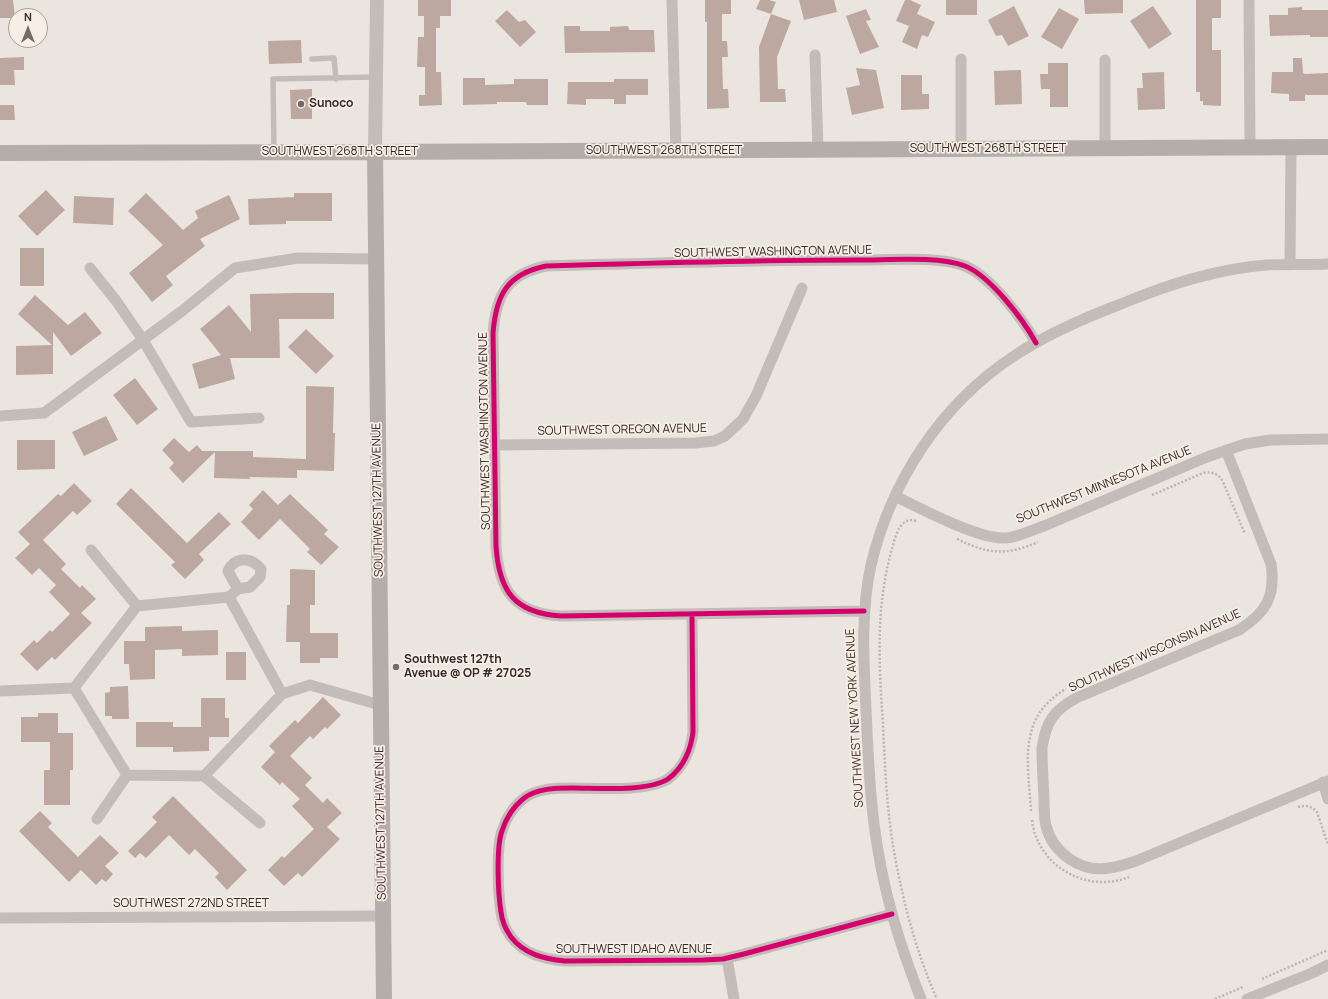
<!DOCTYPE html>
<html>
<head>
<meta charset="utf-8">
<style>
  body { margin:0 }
  #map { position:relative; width:1328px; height:999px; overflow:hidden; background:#ebe5df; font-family:Manrope,sans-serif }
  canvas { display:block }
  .north { position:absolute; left:8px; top:8px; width:40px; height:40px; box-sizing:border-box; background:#f8eee6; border:1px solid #aaa09a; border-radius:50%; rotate:0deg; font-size:11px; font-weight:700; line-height:16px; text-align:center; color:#342a27 }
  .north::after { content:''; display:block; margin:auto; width:14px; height:18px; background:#746b67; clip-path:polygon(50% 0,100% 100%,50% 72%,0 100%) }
</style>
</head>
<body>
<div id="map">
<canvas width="1328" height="999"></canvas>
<div class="north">N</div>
</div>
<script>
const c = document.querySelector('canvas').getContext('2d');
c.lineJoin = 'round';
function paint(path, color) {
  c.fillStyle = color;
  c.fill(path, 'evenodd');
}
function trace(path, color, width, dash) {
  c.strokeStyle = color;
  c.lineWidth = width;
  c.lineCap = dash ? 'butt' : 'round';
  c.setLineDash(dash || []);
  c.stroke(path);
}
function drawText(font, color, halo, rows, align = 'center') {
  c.font = font + ' Manrope,sans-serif';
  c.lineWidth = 3.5;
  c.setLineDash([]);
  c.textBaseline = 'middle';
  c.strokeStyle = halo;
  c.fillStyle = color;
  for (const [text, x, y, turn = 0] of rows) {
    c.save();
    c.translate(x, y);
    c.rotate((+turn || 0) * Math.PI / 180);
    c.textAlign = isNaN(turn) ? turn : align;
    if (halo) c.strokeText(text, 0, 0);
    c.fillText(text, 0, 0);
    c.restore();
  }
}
paint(new Path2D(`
  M0,0h13l2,18h-15z
  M418,0h33v16h-11v12h-4v44h5l1,33 -23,1v-11h6v-28h-8l1,-30h6v-21h-6z
  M705,0h26v14h-9v27h5l1,16h-6l1,32h5l1,19 -22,1v-87h-2z
  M760,0h9l7,2 -5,12 -15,-5z
  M799,0h35l3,12 -33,8z
  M905,0h5l11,5 -4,9 18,8 -7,15 -6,-2 -5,14 -15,-7 7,-16 -13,-5z
  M946,0h31v15h-31z
  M1084,0h39v13l-38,1z
  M1196,0h25v18h-9v32h9v56l-18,-1v-4h-3v-9h-4z
  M1014,6l15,30 -21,10 -6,-11 -6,1 -8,-16z
  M1153,6l19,28 -23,15 -19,-28z
  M1302,7v3h26v27h-18v-2l-40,1 -1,-21h19v-7z
  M1059,8l20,11 -17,30 -21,-12z
  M866,9l5,11 -5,1 13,26 -19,7 -14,-38z
  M507,10l12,12 6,-2 11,12 -16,15 -25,-26z
  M771,14l20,7 -14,36 1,32h7l1,13h-26l-1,-55z
  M564,26h16v5h30v-4l18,-1 1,4h25l1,22 -90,1z
  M301,40l1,23 -33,1 -1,-23z
  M24,57v13h-10l1,15h-15v-27z
  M1293,58h9l1,15 2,1 23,-1v22h-23v6h-16v-7l-18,-1 1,-21h21z
  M1048,63h20v44h-18v-18h-9l-1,-15h8z
  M856,68l20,2 8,38 -32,7 -6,-27 14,-3z
  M1021,70l1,34 -27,1 -1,-34z
  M1164,72l1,37 -27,1 -1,-22h6l-1,-15z
  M901,75h21v19h7v15l-28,1z
  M463,78h22v7l29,-1v-5h34v26h-21l-1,-3h-29v2l-34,1z
  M614,79h34v16h-22v9h-12v-5h-28v6l-19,-1 1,-22h46z
  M312,89v30h-21l-1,-29z
  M0,105h14l1,15h-15z
  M46,190l19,20 -28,26 -19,-20z
  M146,193l37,37 15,-12 -3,-7 34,-16 11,24 -40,20 5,7 -39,30 7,9 -21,17 -23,-29 34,-28 -35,-34z
  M294,193h38v28h-46v3l-37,1 -1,-26 46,-2z
  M74,196l40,2 -1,27 -40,-2z
  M20,248h24v38h-24z
  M296,293h38v26h-55l1,39h-50l5,21 -36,10 -7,-25 29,-9 -21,-26 29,-24 22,27 -1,-38z
  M35,295l33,30 17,-13 17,21 -31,23 -18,-24v42l-37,1v-29l36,-1 -34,-31z
  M306,329l28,27 -18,18 -28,-27z
  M135,378l23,31 -21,16 -24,-30z
  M306,386l28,1 -1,46h2l-1,38 -37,-1v8l-48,-1 2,2 -37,-1 1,-26 -32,31 -14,-15 5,-5 -12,-13 12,-12 15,14 8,-7 5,6h51v6l53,2z
  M106,416l12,24 -34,16 -12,-24z
  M17,440h38v29l-38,1z
  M74,483l18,18 -15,14 -4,-4 -30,29 23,24 -5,5 19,19 2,-3 14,14 -15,14 11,10 -37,37 -3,-3 -15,14 -17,-17 14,-14 3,3 13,-13 2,2 18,-18 -21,-22 7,-7 -17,-17 -7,7 -17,-17 15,-14 -12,-12 40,-38 3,2z
  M131,488l56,55 32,-31 12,12 -32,30 5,6 -19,19 -14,-14 4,-3 -59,-58z
  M263,490l15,15 12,-11 38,36 -4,4 15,13 -18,18 -14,-13 3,-3 -30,-30 -21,21 -18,-18 12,-13 -4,-4z
  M290,569l25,1v35h-5v28h28v25h-18v5h-20v-21h-14l1,-37h3z
  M182,626v5l36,-1v25l-36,1v-7l-27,1v29l-25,1 -1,-16h-5v-23h21v-14z
  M226,652h20v28h-20z
  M128,686l1,33h-17v-3h-7v-23l5,-1v-5z
  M323,697l18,18 -14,14 -2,-2 -12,12 -3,-3 -20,20 22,22 -7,7 18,18 4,-5 15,15 -15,14 13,12 -38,38 -4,-4 -14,13 -16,-16 14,-14 2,2 30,-29 -22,-23 8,-7 -18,-17 -2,3 -19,-18 14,-15 -6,-6 26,-26 3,3z
  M201,698h24v20h4v19h-20v14l-36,1v-5h-37v-25h37v5h28z
  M38,713h20v20h15v37h-3v35h-26v-35h6v-28h-29v-25h17z
  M173,796l74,74 -20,20 -12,-13 4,-4 -24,-24 -6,6 -20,-20 -23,23 -6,-5 -5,5 -7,-7 29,-29 -5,-5z
  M40,811l12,12 -4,4 30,30 22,-22 19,18 -14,13 8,8 -7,8 -4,-3 -6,6 -15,-15 -12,12 -50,-51z`), '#bda8a1');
trace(new Path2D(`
  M1152,495l51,-22c9,-2 16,1 20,9l22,52
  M916,521c-15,-5 -20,13 -23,24 -18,61 -14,118 -10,180 2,44 4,89 12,132 9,49 22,97 42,142
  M957,539c31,15 49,17 81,3
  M1128,662l108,-45
  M1298,807c8,-2 14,-1 19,5l11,33
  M1031,811c-3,-48 -14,-94 35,-122
  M1032,820c5,46 55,74 97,57
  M1262,979l66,-29
  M1215,999l28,-12`), '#bcb5b1', 2.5, [2, 2]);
trace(new Path2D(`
  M312,59l22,-1 2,21
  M274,150l-1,-71 102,-2`), '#c3bcb8', 5.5);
trace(new Path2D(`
  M672,0l4,151
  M1249,0l1,148
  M815,55l3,95
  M961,149v-90
  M1105,149v-89
  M1290,265l1,-117
  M90,268l27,34 26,38 48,82 68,-4
  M0,416l44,-3 138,-102 53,-43 63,-10 78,1
  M495,445l200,-2 19,-2 11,-5 18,-17 13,-23 46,-108
  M1226,450l45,114c5,32 -5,49 -32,66l-163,68c-23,13 -30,24 -34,50 0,17 1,33 2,50 0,9 0,19 2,28 7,27 35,47 63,42 9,-1 18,-4 27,-7l192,-80
  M895,496c25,12 84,44 111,42 13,-1 26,-8 38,-12l163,-69 38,-13 25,-4 58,-1
  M91,550l46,56
  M238,589l-10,-18c7,-15 23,-14 33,-2l-1,8 -10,10 -12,2 -9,8 53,97
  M864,611l-303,5c-47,-3 -62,-25 -65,-70l-3,-213c3,-38 14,-59 53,-67 104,-3 209,-6 314,-6 29,0 79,-4 105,6 25,10 58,53 71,77
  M692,614l1,118c-2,18 -10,36 -25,47 -20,13 -71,9 -95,9 -16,0 -37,0 -50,11 -10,8 -17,19 -21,32 -6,16 -4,63 -1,81 1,9 5,18 10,25 13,17 33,22 54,24l139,-1 19,-1 21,-5 148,-40
  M74,688l53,87
  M0,691l74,-3 63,-82 92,-9
  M204,776l78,-82 28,-9 70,20
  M1323,782l5,17
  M97,819l30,-44 77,1 56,47
  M0,918l382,-2
  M727,958l7,41
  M921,999c-19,-48 -35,-98 -43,-149 -7,-39 -9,-80 -11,-119 -2,-55 -8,-112 4,-166 20,-84 70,-161 143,-209 33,-22 70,-38 107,-52 46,-19 94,-35 145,-39 20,-1 41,0 62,-1
  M1247,999l65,-26 16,-8`), '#c3bcb8', 11);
trace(new Path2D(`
  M375,152l2,-152`), '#c3bcb8', 14);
trace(new Path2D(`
  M375,152l9,847
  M0,153l375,-1 953,-5`), '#b4ada9', 16);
trace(new Path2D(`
  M864,611l-303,5c-47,-3 -62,-25 -65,-70l-3,-213c3,-38 14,-59 53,-67 104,-3 209,-6 314,-6 29,0 79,-4 105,6 25,10 58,53 71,77
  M692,614l1,118c-2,18 -10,36 -25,47 -20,13 -71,9 -95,9 -16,0 -37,0 -50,11 -10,8 -17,19 -21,32 -6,16 -4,63 -1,81 1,9 5,18 10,25 13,17 33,22 54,24l139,-1 19,-1 21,-5 148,-40`), '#d6006c', 5);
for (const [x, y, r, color] of [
  [301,104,4,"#746b67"],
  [396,667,4,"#746b67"]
]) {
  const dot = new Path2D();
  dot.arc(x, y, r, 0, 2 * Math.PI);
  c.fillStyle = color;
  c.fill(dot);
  trace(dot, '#f8eee6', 1.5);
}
drawText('bold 12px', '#342a27', '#f8eee6', [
  ["Sunoco",309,104],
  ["Southwest 127th",404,660],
  ["Avenue @ OP # 27025",404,674]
], 'left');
drawText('12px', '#342a27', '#f8eee6', [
  ["SOUTHWEST 268TH STREET",988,149],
  ["SOUTHWEST 268TH STREET",664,151],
  ["SOUTHWEST 268TH STREET",340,152],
  ["SOUTHWEST WASHINGTON AVENUE",773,252,-1],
  ["SOUTHWEST OREGON AVENUE",622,430,-1],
  ["SOUTHWEST WASHINGTON AVENUE",485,431,-91],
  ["SOUTHWEST MINNESOTA AVENUE",1104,485,-22],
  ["SOUTHWEST 127TH AVENUE",378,500,-91],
  ["SOUTHWEST WISCONSIN AVENUE",1155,651,-24],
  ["SOUTHWEST NEW YORK AVENUE",855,718,-93],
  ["SOUTHWEST 127TH AVENUE",381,823,-91],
  ["SOUTHWEST 272ND STREET",191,904],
  ["SOUTHWEST IDAHO AVENUE",634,950]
]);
</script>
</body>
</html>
